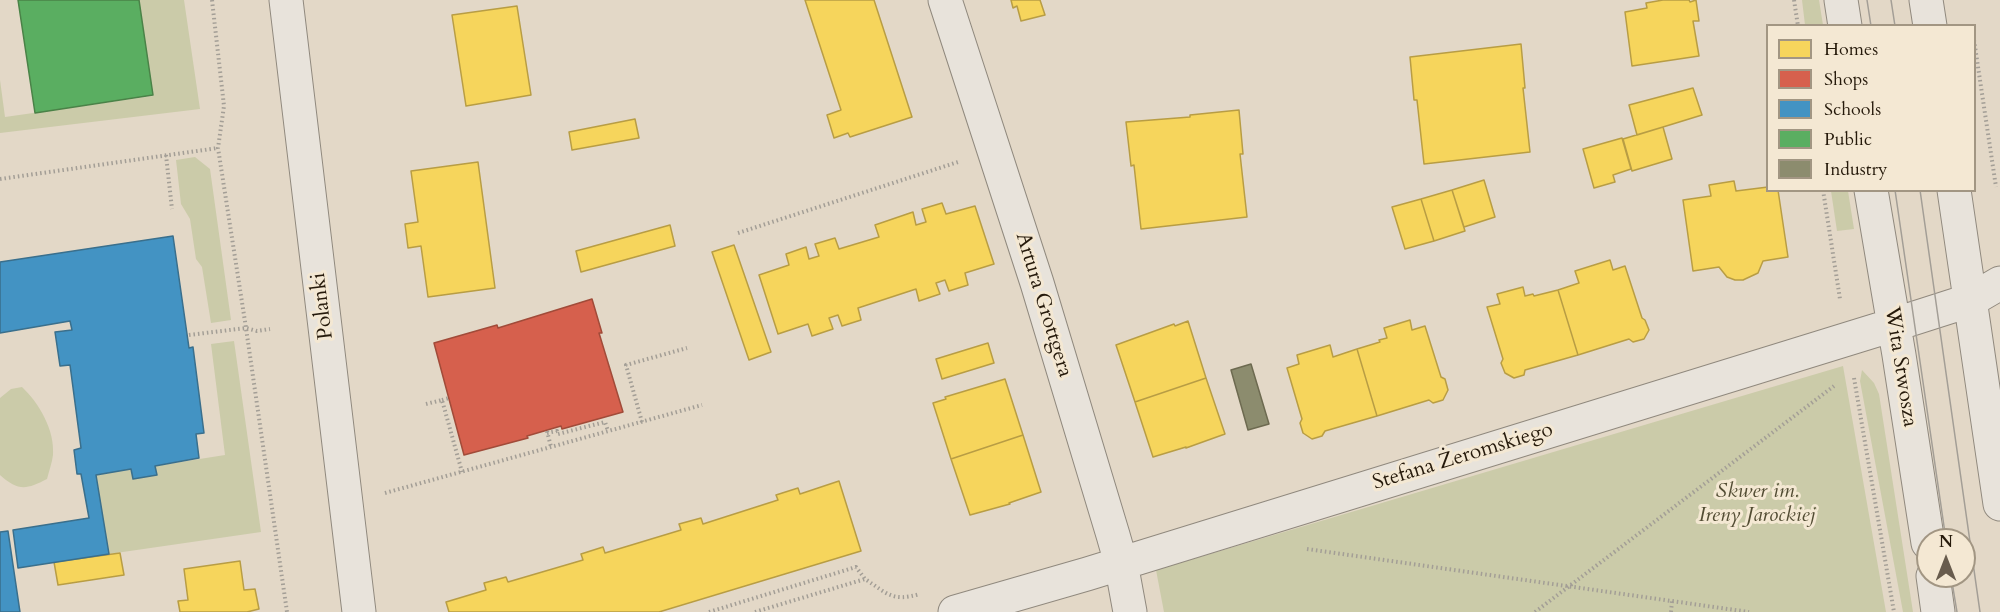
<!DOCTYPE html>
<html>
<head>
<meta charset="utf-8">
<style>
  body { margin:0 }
  #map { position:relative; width:2000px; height:612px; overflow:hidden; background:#e3d8c7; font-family:Cardo,serif }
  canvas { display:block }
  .legend { position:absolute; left:1766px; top:24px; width:210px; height:168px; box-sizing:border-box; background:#f4e8d3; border:2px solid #a29683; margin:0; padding:8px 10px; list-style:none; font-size:18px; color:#261a0b }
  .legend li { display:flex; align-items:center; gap:12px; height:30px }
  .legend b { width:30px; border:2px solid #a29683 }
  .north { position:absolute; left:1916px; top:528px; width:60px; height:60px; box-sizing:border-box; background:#f4e8d3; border:2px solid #a29683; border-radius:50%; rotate:0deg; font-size:16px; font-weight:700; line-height:24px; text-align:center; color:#261a0b }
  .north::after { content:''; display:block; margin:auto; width:21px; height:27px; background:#685c4d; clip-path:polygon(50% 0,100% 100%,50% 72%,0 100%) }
</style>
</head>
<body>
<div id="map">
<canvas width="2000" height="612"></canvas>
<ul class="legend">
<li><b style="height:16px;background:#f6d55c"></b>Homes</li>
<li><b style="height:16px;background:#d6604d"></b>Shops</li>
<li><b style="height:16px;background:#4393c3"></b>Schools</li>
<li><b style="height:16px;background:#5aae61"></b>Public</li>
<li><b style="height:16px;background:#8c8c6e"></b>Industry</li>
</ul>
<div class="north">N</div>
</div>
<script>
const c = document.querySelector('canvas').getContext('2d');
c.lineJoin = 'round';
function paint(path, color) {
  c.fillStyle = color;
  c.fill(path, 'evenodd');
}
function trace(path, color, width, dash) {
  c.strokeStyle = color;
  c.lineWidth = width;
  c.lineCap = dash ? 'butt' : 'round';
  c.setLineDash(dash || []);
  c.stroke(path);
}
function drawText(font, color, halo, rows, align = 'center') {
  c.font = font + ' Cardo,serif';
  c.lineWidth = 6;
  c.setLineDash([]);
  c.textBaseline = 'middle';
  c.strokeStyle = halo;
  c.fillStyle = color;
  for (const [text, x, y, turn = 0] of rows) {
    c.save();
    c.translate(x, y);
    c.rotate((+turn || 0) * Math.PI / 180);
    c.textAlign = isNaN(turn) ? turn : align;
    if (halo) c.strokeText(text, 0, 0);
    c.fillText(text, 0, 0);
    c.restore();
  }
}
paint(new Path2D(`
  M139,0h45l16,109 -200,24v-53l5,37 148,-21z
  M1802,0h17l4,25h-18z
  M195,157l15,12 21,151 -20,3 -9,-56 -6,-8 -6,-40 -9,-15 -5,-44z
  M1831,191h17l6,38 -17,2z
  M234,341l27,191 -152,22 -13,-79 35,-6 25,6 -1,-9 70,-11 -14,-111z
  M1843,366l43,246h-722l-8,-42z
  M1862,370l12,13 5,11 34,218h-10l-43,-231z
  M22,387c17,16 33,43 31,68 -1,8 -4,16 -6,24 -21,11 -29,12 -47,-4v-77l11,-9z`), '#cbcba9');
const homes = new Path2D(`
  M805,0h69l38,117 -62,20 -2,-4 -14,5 -7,-23 14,-5z
  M1011,0h29l5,15 -24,6 -4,-15 -4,2z
  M1663,0h26l1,2 6,-2 3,21h-6l6,35 -67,10 -7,-54 22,-4 -1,-5z
  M517,6l14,89 -65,11 -14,-91z
  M1521,44l4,44h-2l7,64 -106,12 -7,-64h-3l-4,-43z
  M1693,88l9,27 -65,20 -8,-30z
  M1239,110l4,44h-3l7,63 -106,12 -7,-64 -3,1 -5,-44 64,-5v-2z
  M635,119l4,19 -67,12 -3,-18z
  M1663,127l9,32 -40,12 -9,-32z
  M1622,138l9,31 -18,6 2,7 -21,6 -11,-39z
  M478,162l17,126 -67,9 -7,-51 -13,2 -3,-24 13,-2 -7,-51z
  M1484,180l11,37 -31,10 -12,-37z
  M1734,181l2,10 32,-4v3h10l10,67 -25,4 -5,12 -15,7h-8l-8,-3 -8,-10 -26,4 -10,-71 28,-4 -2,-11z
  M1452,190l13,41 -31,10 -13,-42z
  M1421,199l13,42 -29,8 -13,-42z
  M942,203l4,11 29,-8 19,58 -29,9 3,12 -19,6 -4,-11 -9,3 4,11 -21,7 -3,-12 -58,19 3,12 -19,6 -4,-11 -9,3 4,11 -21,7 -4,-12 -30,10 -19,-59 30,-10 -3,-11 20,-7 3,12 10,-3 -4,-12 20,-6 4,11 40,-12 -4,-12 38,-13 3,13 10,-3 -4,-13z
  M670,225l5,21 -94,26 -5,-21z
  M734,245l37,107 -22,8 -37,-108z
  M1610,260l3,10 12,-4 17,52 3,2 4,10 -5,9 -11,3 -4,-3 -51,16 -20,-65 21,-7 -4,-12z
  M1523,287l2,9 8,-2 1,2 24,-6 20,65 -53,15 -1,5 -10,3 -9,-5 -4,-10 2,-4 -16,-52 13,-3 -3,-10z
  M1410,320l2,10 13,-4 16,51 4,2 3,11 -5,10 -10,3 -4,-3 -52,16 -20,-67 23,-7 -1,-2 8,-2 -3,-10z
  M1188,321l18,57 -71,24 -19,-57 58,-21 1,2z
  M988,343l6,20 -52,16 -6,-20z
  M1330,345l3,12 24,-8 20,67 -52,15 -3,5 -10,3 -9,-6 -3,-10 2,-4 -15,-51 12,-4 -2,-9z
  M1206,378l19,56 -39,14v-1l-33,10 -18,-55z
  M1005,379l18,56 -72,24 -18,-56 13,-4 -1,-2z
  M1023,435l18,57 -32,11 1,1 -40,11 -19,-56z
  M839,481l22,70 -202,61h-210l-3,-10 40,-12 -2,-7 22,-6 2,5 75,-22 -2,-6 22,-7 2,6 76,-23 -2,-6 22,-6 2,6 75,-24 -2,-5 22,-7 2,6z
  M120,553l4,22 -66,10 -4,-23z
  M240,561l4,29 11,-1 4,20 -12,3h-67l-2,-11 10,-1 -4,-31z`);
paint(homes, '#f6d55c');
trace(homes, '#b89d44', 1.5);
const shops = new Path2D(`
  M592,299l10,34h-3l24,79 -61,17 -1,-3 -34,10 1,2 -64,17 -30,-112 63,-18 1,3z`);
paint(shops, '#d6604d');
trace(shops, '#a14b39', 1.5);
const schools = new Path2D(`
  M173,236l16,112 4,-1 11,86 -8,1 3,24 -44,8 2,9 -24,4 -2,-10 -35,6 13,79 -91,14 -5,-38 76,-12 -8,-44h-4l-3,-24 7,-2 -11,-83 -10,1 -5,-34 17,-2 -2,-9 -70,12v-71z
  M8,531l12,81h-20v-80z`);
paint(schools, '#4393c3');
trace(schools, '#3a6f8c', 1.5);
const public = new Path2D(`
  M18,0h121l14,95 -118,18z`);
paint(public, '#5aae61');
trace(public, '#4a8247', 1.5);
const industry = new Path2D(`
  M1251,364l18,60 -21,6 -17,-60z`);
paint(industry, '#8c8c6e');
trace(industry, '#6d6a50', 1.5);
const minor = new Path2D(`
  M945,0l92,283 76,252 8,28 9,49
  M1841,0l4,26
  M1926,0l4,26
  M1871,190l28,165 29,188
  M1954,190l46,314
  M1933,576l5,36
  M955,612l132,-38 806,-249 78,-25 29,-17`);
const tertiary = new Path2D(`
  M286,0l73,612`);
trace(minor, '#90897e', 35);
trace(tertiary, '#90897e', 35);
trace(new Path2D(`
  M212,0l12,106 -6,42 28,180 41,284
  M1794,0l4,26
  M1974,40l22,147
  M166,155l6,54
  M0,179l218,-31
  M1823,190l17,109
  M738,233l220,-71
  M189,335l57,-7 11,3 13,-2
  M1854,378l40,234
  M442,400l7,-2
  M426,404l16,-4 20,72
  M642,422l-16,-57 61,-17
  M547,431l4,16
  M547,433l10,-2 1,3 47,-12 3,9
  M385,493l317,-88
  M1307,549l442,63
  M709,612l147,-45 9,12
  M755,612l110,-33c23,15 27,23 55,15
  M1535,612l299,-226
  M1671,612l1,-11`), '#a39e96', 4, [1.5, 3]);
trace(minor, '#e8e3db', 33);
trace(tertiary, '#e8e3db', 33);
trace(new Path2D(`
  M1867,0l4,26
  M1891,0l4,26
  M1895,190l51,350
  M1920,190l60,422
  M1951,576l6,36`), '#a39e96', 1.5);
drawText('21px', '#261a0b', '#f4e8d3', [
  ["Artura Grottgera",1043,305,73],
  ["Polanki",323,306,-97],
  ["Wita Stwosza",1900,367,81],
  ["Stefana Żeromskiego",1463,457,-17]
]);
drawText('italic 21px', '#524c33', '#f4e8d3', [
  ["Skwer im.",1757,492],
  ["Ireny Jarockiej",1757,516]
]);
</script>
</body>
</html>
